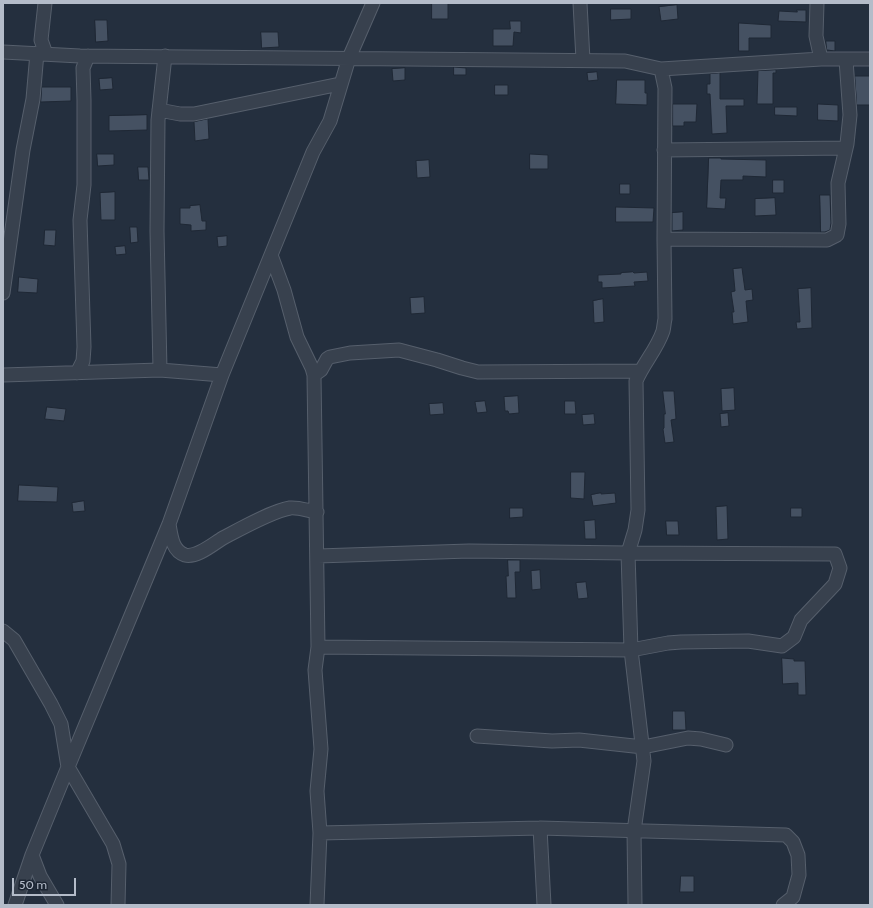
<!DOCTYPE html>
<html>
<head>
<meta charset="utf-8">
<style>
  body { margin:0 }
  #map { position:relative; width:873px; height:908px; overflow:hidden; background:#242f3e; font-family:Cabin,sans-serif }
  canvas { display:block }
  .frame { position:absolute; inset:0; border:4px solid #b4bcc9; pointer-events:none }
  .scale { position:absolute; left:12px; top:878px; width:64px; height:18px; box-sizing:border-box; border:2px solid #b4bcc9; border-top:0; padding-left:5px; font-size:12px; line-height:14px; white-space:nowrap; color:#b4bcc9; -webkit-text-stroke:3px #1d2633; paint-order:stroke }
</style>
</head>
<body>
<div id="map">
<canvas width="873" height="908"></canvas>
<div class="frame"></div>
<div class="scale">50 m</div>
</div>
<script>
const c = document.querySelector('canvas').getContext('2d');
c.lineJoin = 'round';
function paint(path, color) {
  c.fillStyle = color;
  c.fill(path, 'evenodd');
}
function trace(path, color, width, dash) {
  c.strokeStyle = color;
  c.lineWidth = width;
  c.lineCap = dash ? 'butt' : 'round';
  c.setLineDash(dash || []);
  c.stroke(path);
}
const building = new Path2D(`
  M432,3h16v16h-16z
  M677,5l1,14 -17,2 -2,-14z
  M611,9h20v10l-20,1z
  M797,10h9v12l-28,-1 1,-10 18,1z
  M95,20h12l1,21 -12,1z
  M510,21h11v12l-7,-1 -1,14h-20v-17h17z
  M739,23l32,2v13h-22v13h-10z
  M261,32h17l1,15 -17,1z
  M826,41h9v10l-8,-1z
  M454,67l12,1v7h-12z
  M405,68v12l-12,1 -1,-12z
  M776,70v3h-3v31h-16l1,-33z
  M597,72l1,8 -10,1 -1,-8z
  M720,73v26h24v7h-18l1,27 -15,1 -2,-40h-3v-10h3v-10z
  M855,76h15v29h-13z
  M112,78l1,11 -13,1 -1,-11z
  M617,80h28v13h2v12l-31,-1z
  M495,85h13v10h-13z
  M42,87h29v14l-30,1z
  M673,104h24l-1,18h-12v4h-11z
  M818,104l20,1v16l-20,-1z
  M775,107h22v9l-22,-1z
  M147,115v15l-38,1v-15z
  M208,119l1,20 -14,2 -1,-19z
  M97,154h17v11l-16,1z
  M530,154l18,1v14h-18z
  M709,158h12v1l45,1v17l-23,-1v4h-22l-1,18h6l-1,11 -18,-1z
  M429,160l1,17 -13,1 -1,-17z
  M138,167h10l1,13h-10z
  M773,180h11v13h-11z
  M620,184h10v10h-10z
  M115,192v28h-14l-1,-27z
  M820,195h10l1,28 -1,7 -5,2h-4z
  M775,198l1,17 -21,1v-17z
  M200,205l2,16h4v9l-15,1v-6l-11,-1v-16h10v-2z
  M616,207l38,1 -1,14h-37z
  M683,212v18l-11,1v-18z
  M130,227h7l1,15 -7,1z
  M45,230h11l-1,16 -11,-1z
  M227,236v10l-9,1 -1,-10z
  M125,246l1,8 -10,1 -1,-8z
  M742,268l3,22 7,-1 1,11 -7,1 2,21 -15,2 -1,-12h2l-3,-20 4,-1 -2,-22z
  M633,272l1,1 13,-1 1,9 -14,1 1,4 -33,2v-6h-4v-7l23,-1v-1z
  M19,277l19,2 -1,14 -19,-1z
  M811,288l1,40 -15,1 -1,-7h4l-2,-33z
  M424,297l1,16 -14,1 -1,-16z
  M603,299l1,23 -10,1 -1,-22z
  M734,388l1,22 -13,1 -1,-22z
  M663,391h11l2,28 -5,1 3,22 -9,1 -2,-14 1,-1v-14h1z
  M518,396l1,17 -10,1 -1,-3h-3l-1,-14z
  M485,401l2,11 -10,1 -2,-11z
  M565,401h10l1,13h-11z
  M443,403l1,11 -14,1 -1,-11z
  M47,407l19,2 -2,12 -19,-2z
  M728,413l1,13 -8,1 -1,-13z
  M594,414l1,10 -12,1 -1,-10z
  M571,472h14l-1,27 -13,-1z
  M19,485l39,2 -1,15 -39,-1z
  M601,493v1l14,-1 1,10 -23,3 -2,-11z
  M84,501l1,10 -12,1 -1,-9z
  M727,506l1,33 -11,1 -1,-33z
  M510,508h13v9l-13,1z
  M791,508h11v9h-11z
  M595,520l1,19h-11l-1,-18z
  M666,521h12l1,14h-12z
  M508,560h12v12h-5l1,26h-9l-1,-22h2z
  M540,570l1,19 -9,1 -1,-19z
  M586,582l2,16 -10,1 -2,-16z
  M782,658l12,1v2h11l1,34h-8v-12l-15,1z
  M673,711h12l1,19h-13z
  M681,876h13v16h-14z`);
paint(building, '#455162');
trace(building, '#1f2835', 1);
const minor = new Path2D(`
  M45,3l-4,37 5,14
  M580,3l3,57
  M817,3l-1,33 5,23
  M3,52l77,4 545,5 36,8 160,-10h49
  M159,110l21,4h14l146,-30
  M664,150l182,-2
  M664,239l163,1 10,-5 2,-11 -1,-41 9,-39 3,-29 -4,-55
  M271,255l13,35 13,47 15,31 2,7 4,272 -3,23 6,79 -4,42 3,42 -3,72
  M3,293l20,-143 10,-51 4,-46
  M160,370l-3,-139 1,-111 7,-64
  M77,373l6,-12 1,-14 -4,-127 4,-35v-85l-1,-32 5,-12
  M3,375l157,-5 62,5
  M314,375l7,-5 6,-11 3,-2 20,-4 49,-3 38,10 25,8 16,4 162,-1
  M169,524c2,11 3,27 16,31 12,3 28,-11 38,-17 17,-9 49,-27 67,-30 8,-1 19,3 27,4
  M318,556l151,-5 159,2 207,1 5,14 -5,16 -34,36 -7,17 -12,9 -34,-5 -67,1 -13,1 -37,7 -313,-3
  M3,631l11,9 37,64 10,20 7,43 45,77 6,20 -1,41
  M477,736l75,5 27,-1 64,7 45,-9 13,1 25,6
  M540,828l4,77
  M320,833l220,-5 246,7 7,7 5,13 1,20 -6,22 -10,8
  M32,855l8,21 17,29
  M15,905l17,-50 36,-88 101,-243 53,-149 91,-223 17,-31 19,-63 24,-55
  M635,905l-1,-74 10,-70 -13,-111 -3,-97 7,-23 3,-20 -2,-129c7,-17 21,-32 27,-50 1,-4 1,-8 2,-12l-1,-80 1,-151 -4,-19`);
trace(minor, '#565f6c', 15);
trace(minor, '#38414e', 13);
</script>
</body>
</html>
